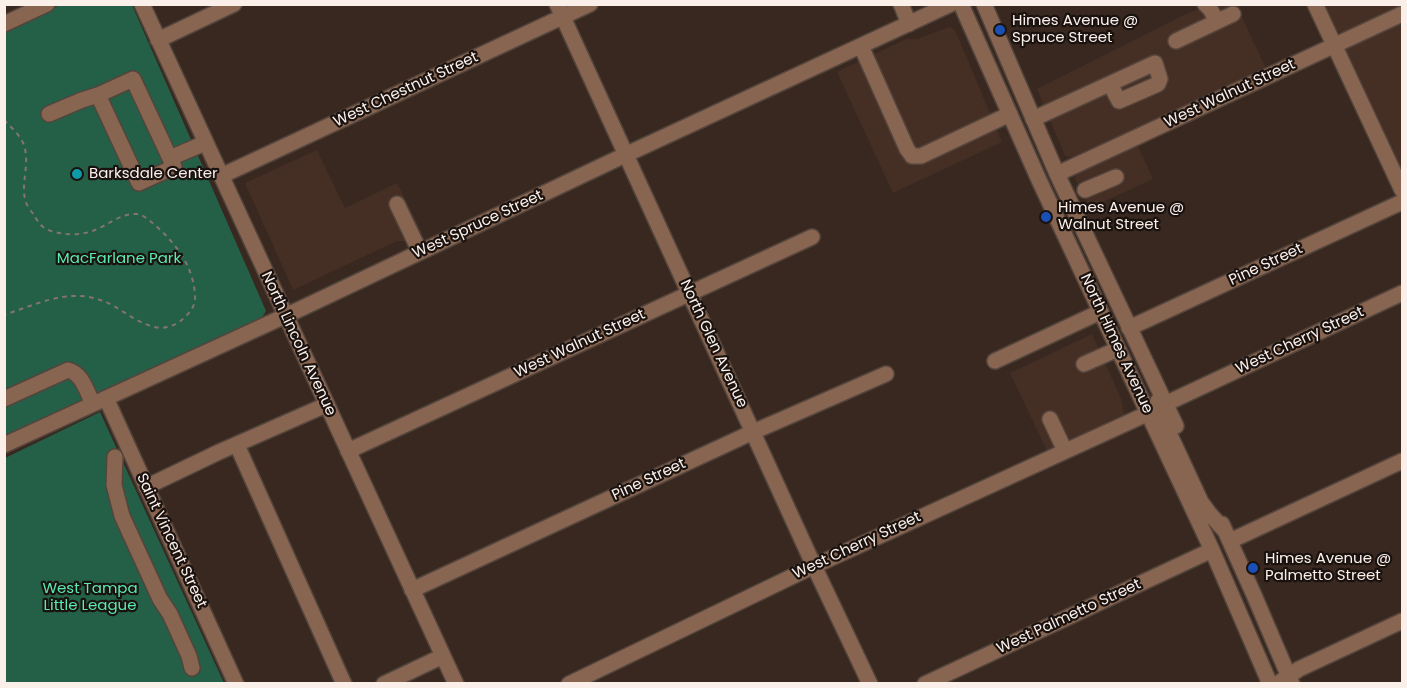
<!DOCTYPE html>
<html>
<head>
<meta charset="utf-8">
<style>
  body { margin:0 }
  #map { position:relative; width:1407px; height:688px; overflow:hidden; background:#382820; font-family:Poppins,sans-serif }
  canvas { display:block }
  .frame { position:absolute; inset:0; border:6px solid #fbefea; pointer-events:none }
</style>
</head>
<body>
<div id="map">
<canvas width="1407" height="688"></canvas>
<div class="frame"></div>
</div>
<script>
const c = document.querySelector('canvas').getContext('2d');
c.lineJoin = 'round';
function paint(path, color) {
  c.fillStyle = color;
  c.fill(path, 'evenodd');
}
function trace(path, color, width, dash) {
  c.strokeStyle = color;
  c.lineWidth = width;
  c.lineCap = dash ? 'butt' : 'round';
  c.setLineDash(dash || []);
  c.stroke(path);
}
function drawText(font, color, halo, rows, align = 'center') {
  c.font = font + ' Poppins,sans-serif';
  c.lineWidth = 4.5;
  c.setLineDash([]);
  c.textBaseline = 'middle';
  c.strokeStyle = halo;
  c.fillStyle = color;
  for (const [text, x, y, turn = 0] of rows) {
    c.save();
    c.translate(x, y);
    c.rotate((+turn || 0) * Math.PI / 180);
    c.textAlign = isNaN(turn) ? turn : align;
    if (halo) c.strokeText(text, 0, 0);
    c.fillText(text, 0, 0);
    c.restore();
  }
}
paint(new Path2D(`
  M1402,4v4l-58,26 -9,-5 -14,-24z
  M1208,5h28l31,65 -169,76 -20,9 -9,2 -4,-1 -28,-67 145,-73z
  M1402,21v156l-57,-121v-7l4,-4z
  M949,27l4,1 3,4 46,110 -109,51 -56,-121 69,-33h11z
  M1136,142l17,37 -63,29 -15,-30 3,-6z
  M317,150l28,58 52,-25 25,50 -18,8h-7l-104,49 -48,-107z
  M1092,334l30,67 2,13 -77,37 -37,-78z`), '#452e24');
paint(new Path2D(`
  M60,5h72l134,306 -5,8 -257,120v-408z
  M100,412l124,271 -219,1v-226z`), '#236047');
const minor = new Path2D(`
  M142,4l314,680
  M557,4l257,562 56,118
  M901,4l8,20
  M961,4l78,176 173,370 58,134
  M984,4l73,170 119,252
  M1205,4l5,5 7,12
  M1315,4l87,186
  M4,24l43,-20
  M158,40l76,-36
  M1176,41l57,-27
  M861,46l46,103 5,7h9l89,-42
  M49,114l33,-14 16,-5 35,-16 41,88 -35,16 -41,-88
  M1033,119l122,-56 5,16 -2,5 -39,17 -9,-17
  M170,158l35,-15
  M1057,174l345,-160
  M221,176l369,-172
  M1085,190l31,-13
  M397,204l23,48
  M1129,328l273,-126
  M995,361l105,-49
  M1084,364l34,-15
  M106,398l130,286
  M4,399l64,-29c14,3 19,22 25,34
  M1158,401l7,3 237,-111
  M1050,419l15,32
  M4,445l294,-135 327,-155 326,-151
  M237,445l107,239
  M348,451l464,-214
  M115,457l-1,28 8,31 38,83 10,15 19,42 3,12
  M146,487l73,-35 107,-47
  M1222,524l32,71 38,89
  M1230,541l172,-80
  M412,590l341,-158 133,-58
  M1280,682l19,-13 103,-48
  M384,684l59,-28
  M569,684l245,-118 337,-154 7,2 4,4 39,84 8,11 16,18
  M925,684l287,-134`);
trace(minor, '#53443c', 18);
trace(new Path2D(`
  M4,120c7,7 16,15 20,25 6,19 -3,37 1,54 1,6 6,12 9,16 2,4 5,8 8,11 4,4 11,6 17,7 12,2 24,2 36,-3 13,-5 26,-17 42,-16 7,1 13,7 19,12 21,19 37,40 39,69 1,8 -3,15 -8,20 -28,30 -55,-1 -81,-13 -8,-3 -18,-6 -27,-6 -25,-1 -51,11 -75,19`), '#83746d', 2, [4.5, 4.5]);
trace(minor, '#886551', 15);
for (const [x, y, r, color] of [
  [1000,30,6,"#1a4fb4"],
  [77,174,6,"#0f9aa8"],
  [1046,217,6,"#1a4fb4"],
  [1253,568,6,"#1a4fb4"]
]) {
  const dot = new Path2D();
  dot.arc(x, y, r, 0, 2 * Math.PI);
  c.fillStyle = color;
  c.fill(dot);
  trace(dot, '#1a120f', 2);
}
drawText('15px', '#fbefea', '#1a120f', [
  ["Himes Avenue @",1012,21],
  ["Spruce Street",1012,38],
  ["Barksdale Center",89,174],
  ["Himes Avenue @",1058,208],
  ["Walnut Street",1058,225],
  ["Himes Avenue @",1265,559],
  ["Palmetto Street",1265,576]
], 'left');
drawText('15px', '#fbefea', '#1a120f', [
  ["West Chestnut Street",406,90,-25],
  ["West Walnut Street",1230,94,-25],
  ["West Spruce Street",478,225,-25],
  ["Pine Street",1266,265,-25],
  ["West Cherry Street",1300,341,-25],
  ["North Lincoln Avenue",298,344,65],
  ["West Walnut Street",580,344,-25],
  ["North Glen Avenue",713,344,65],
  ["North Himes Avenue",1116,344,65],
  ["Pine Street",649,480,-25],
  ["Saint Vincent Street",171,541,65],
  ["West Cherry Street",857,546,-25],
  ["West Palmetto Street",1069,617,-25]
]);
drawText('15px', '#5aebb0', '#1a120f', [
  ["MacFarlane Park",119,259],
  ["West Tampa",90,589],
  ["Little League",90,606]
]);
</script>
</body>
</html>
